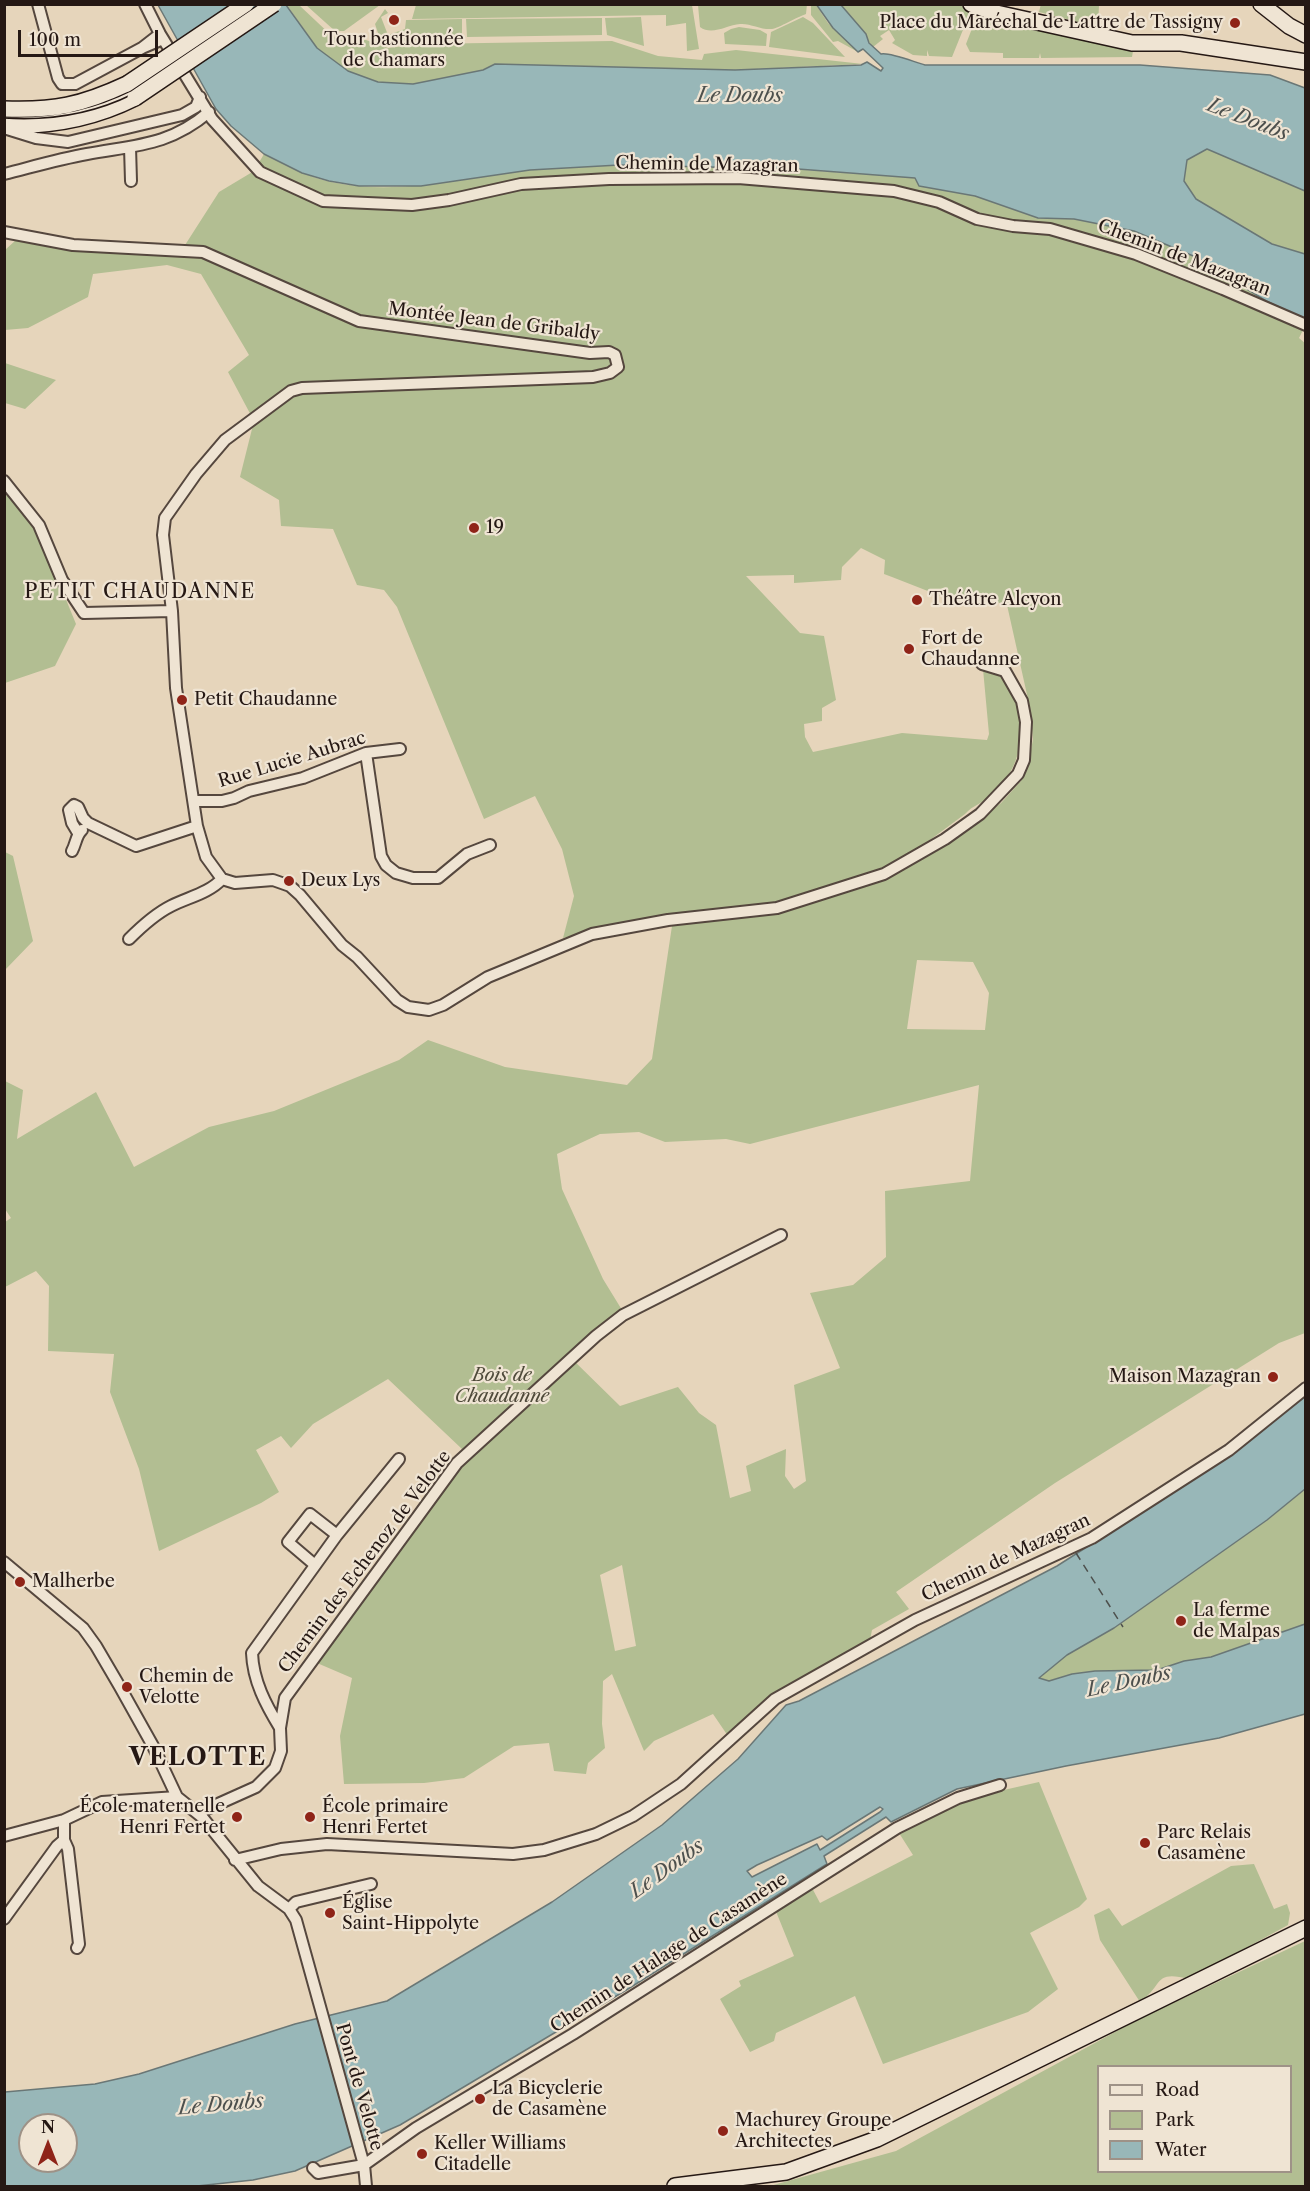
<!DOCTYPE html>
<html>
<head>
<meta charset="utf-8">
<style>
  body { margin:0 }
  #map { position:relative; width:1310px; height:2191px; overflow:hidden; background:#e6d5bb; font-family:"Libre Caslon Text",serif }
  canvas { display:block }
  .frame { position:absolute; inset:0; border:6px solid #251814; pointer-events:none }
  .legend { position:absolute; left:1097px; top:2065px; width:195px; height:108px; box-sizing:border-box; background:#efe4d3; border:2px solid #9e9287; margin:0; padding:8px 10px; list-style:none; font-size:18px; color:#251814 }
  .legend li { display:flex; align-items:center; gap:12px; height:30px }
  .legend b { width:30px; border:2px solid #9e9287 }
  .north { position:absolute; left:18px; top:2113px; width:60px; height:60px; box-sizing:border-box; background:#efe4d3; border:2px solid #9e9287; border-radius:50%; rotate:0deg; font-size:16px; font-weight:700; line-height:24px; text-align:center; color:#251814 }
  .north::after { content:''; display:block; margin:auto; width:21px; height:27px; background:#8f2418; clip-path:polygon(50% 0,100% 100%,50% 72%,0 100%) }
  .scale { position:absolute; left:18px; top:30px; width:140px; height:27px; box-sizing:border-box; border:3px solid #251814; border-top:0; padding-left:8px; font-size:18px; line-height:21px; white-space:nowrap; color:#251814; -webkit-text-stroke:4px #efe4d3; paint-order:stroke }
</style>
</head>
<body>
<div id="map">
<canvas width="1310" height="2191"></canvas>
<div class="frame"></div>
<ul class="legend">
<li><b style="height:8px;background:#efe4d3"></b>Road</li>
<li><b style="height:16px;background:#b2be92"></b>Park</li>
<li><b style="height:16px;background:#98b7b8"></b>Water</li>
</ul>
<div class="north">N</div>
<div class="scale">100 m</div>
</div>
<script>
const c = document.querySelector('canvas').getContext('2d');
c.lineJoin = 'round';
function paint(path, color) {
  c.fillStyle = color;
  c.fill(path, 'evenodd');
}
function trace(path, color, width, dash) {
  c.strokeStyle = color;
  c.lineWidth = width;
  c.lineCap = dash ? 'butt' : 'round';
  c.setLineDash(dash || []);
  c.stroke(path);
}
function drawText(font, color, halo, rows, align = 'center') {
  c.font = font + ' "Libre Caslon Text",serif';
  c.lineWidth = 4.5;
  c.setLineDash([]);
  c.textBaseline = 'middle';
  c.strokeStyle = halo;
  c.fillStyle = color;
  for (const [text, x, y, turn = 0] of rows) {
    c.save();
    c.translate(x, y);
    c.rotate((+turn || 0) * Math.PI / 180);
    c.textAlign = isNaN(turn) ? turn : align;
    if (halo) c.strokeText(text, 0, 0);
    c.fillText(text, 0, 0);
    c.restore();
  }
}
paint(new Path2D(`
  M807,4l-1,10c-9,3 -27,14 -34,15 -11,1 -22,-6 -32,-5 -13,1 -28,12 -40,3l-2,-22z
  M957,4l14,6 -19,47 -23,-1 -2,-6v6l-14,-1 -21,-12 3,-3 -6,-10 -9,6 3,3 -10,8 -32,-42z
  M1041,4l58,1 -1,22 -59,-15z
  M287,5h12l34,32 9,3h24l22,8 33,-4 191,-3 46,15 44,4 2,-6 32,-4 127,14 -128,6 -240,-6 -12,6 -70,14 -35,-2 -30,-11 -31,-23z
  M306,5h74l-36,26h-9z
  M416,5h276l7,44 -12,2 -1,-28 -20,3v-11l-254,4z
  M811,5h5l12,18 30,29 -20,-11 -5,1 -22,-27z
  M385,9l3,4 -7,4 7,18 17,-6 1,-9 56,-1v18l-41,2 -30,5 -11,-5 -5,-15z
  M978,13l155,38 -1,6 -91,1 -1,-5 -1,5h-36v-5l-33,-1 -4,-8z
  M641,17l3,29 -37,-11 -2,-17z
  M803,17l10,6 32,34 -76,-10 2,-15z
  M602,18v17l-135,2 -1,-18z
  M739,27l21,3 7,4 -1,12 -41,-2 -1,-11 7,-4z
  M1207,149l98,42v63l-33,-10 -76,-45 -12,-18 3,-21z
  M264,154c22,10 43,23 67,28 66,14 133,-4 198,-12 23,-3 46,-4 68,-5 106,-3 212,5 318,13l4,8 56,10 63,22 36,1 60,12 64,27 68,43 39,18v7l-6,12 7,6 -1,989 -26,10 -224,140 -159,109 13,17 -37,21 -2,10 -142,96 -15,-22 -59,27 -10,10 -32,-77 -9,7 -1,43 3,24 -17,15 -2,11 -32,-3 -5,-28 -35,3 -50,32 -40,5 -80,1 -4,-48 12,-58 -35,-15 76,-108 23,-29 46,-77 -74,-70 -75,45 -22,24 -10,-12 -25,14 23,42 -18,11 -102,48 -20,-82 -29,-77 4,-38 -66,-3 1,-65 -13,-15 -31,16v-65l6,-4 -6,-9v-128l18,9 -6,49 79,-47 38,75 75,-40 65,-16 125,-51 29,-20 77,27 122,18 25,-26 20,-133 111,-14 104,-35 60,-33 54,-41 20,-22 8,-20 4,-22 -3,-31 -23,-103 -39,-11 -7,10 -69,-27 -8,-3 1,-14 -24,-12 -19,19 -1,13 -47,3v-8l-48,1 54,57 24,3 12,64 -14,8v13l-18,3 1,13 8,15 89,-19 85,7 2,-6 -6,-65c8,3 15,5 21,11 22,23 22,72 3,97 -4,6 -10,13 -15,18 -9,8 -19,10 -27,19l-81,60 -107,34 -181,21 -33,9 11,-42 -12,-47 -27,-53 -51,23 -87,-212 -13,-17 -27,-5 -24,-56 -52,-3 -2,-26 -39,-23 14,-56 -26,-49 21,-17 -48,-81 -34,-9 -74,9 -5,23 -60,31 -23,2v-80l11,-10 73,11 89,5 41,-64 35,-21zM917,960l56,2 16,31 -4,37 -78,-1zM979,1085l-9,96 -85,10 1,66 -33,28 -43,8 30,75 -46,17 12,96 -12,8 -9,-13 1,-27 -40,17 5,25 -21,7 -14,-73 -17,-12 -21,-26 -58,19 -51,-50 53,-46 -19,-31 -41,-90 -5,-35 43,-20 39,-2 26,10 61,-3 24,5zM622,1565l14,81 -21,5 -15,-76z
  M5,363l51,17 -31,29 -20,-6z
  M4,487l34,44 38,93 -21,42 -50,17z
  M5,852l8,4 20,85 -28,29z
  M1305,1489v135l-94,33 -27,4 -27,9h-36l-49,4 -23,7 -11,-2 29,-25 47,-26 153,-108z
  M1039,1782l48,117 -8,8 -49,26 28,56 -30,23 -145,52 -28,-68 -79,37 -2,8 -24,11 -30,-53 21,-13 -2,-5 55,-25 -19,-47 36,-23 9,17 93,-48 -14,-22 56,-28 40,-13z
  M1254,1864l20,45 13,-5 3,9 -2,12 -99,54c-36,-9 -25,6 -49,23l-40,-62 -6,-25 15,-7 13,18 109,-60z
  M1305,1941v245h-535l126,-35 243,-132zM1098,2066h192v106h-192z`), '#b2be92');
const water = new Path2D(`
  M816,4l25,1 25,29 3,9 12,11c9,-2 33,8 44,11h215l130,10 35,13v103l-98,-42 -20,11 -3,21 12,18 76,45 33,10v65l-39,-18 -68,-43 -64,-27 -60,-12 -36,-1 -63,-22 -56,-10 -4,-8 -117,-9 -179,-4 -89,5 -109,16h-62l-30,-5 -27,-8 -38,-19 -33,-28 -15,-17 -58,-104h128l31,43 31,23 30,11 35,2 70,-14 12,-6 240,6 126,-5 6,-3 14,9 2,-3 -20,-19 -5,3 -25,-24z
  M1305,1394v95l-38,31 -153,108 -47,27 -28,23 10,3 23,-7 23,-3 62,-1 27,-9 27,-4 94,-33v90l-86,24 -153,28 -109,23 -66,33 -5,-5 -62,39 3,8 -199,125 -228,136 -105,46 -42,9 -56,6h-192v-94l90,-8 44,-10 156,-50 92,-23 165,-99 110,-77 76,-66 48,-54 13,-4 258,-135 166,-106zM880,1807l3,2 -3,3 -60,38 -3,-6 -65,33 -5,-6 10,-6 65,-29 5,4zM30,2125h36v36h-36z`);
paint(water, '#98b7b8');
trace(water, '#6a7776', 1.5);
trace(new Path2D(`
  M1076,1553l47,74`), '#4d504d', 1.5, [8, 6]);
const street = new Path2D(`
  M38,4l20,74 4,6h13l67,-36
  M145,4l15,30 52,85 48,53 63,29 89,4 37,-5 72,-16 88,-5 129,-1 156,13 45,11 38,17 36,7 37,3 86,25 87,35 83,36
  M160,34l-18,14 21,-9
  M7,129l29,9 32,4 114,-27 14,-8 4,-10
  M130,147l1,34
  M4,174c28,-7 55,-15 83,-20 48,-9 82,-8 122,-42
  M4,232l69,13 130,7 156,69 231,32 19,-1 6,3 3,12 -8,6 -17,4 -291,11 -11,3 -66,49 -29,34 -31,44 -2,17 9,76 4,77 21,138 9,31 16,22 13,4 38,-3 17,6 10,9 42,50 15,12 40,43 11,7 21,3 14,-5 45,-28 104,-43 76,-14 109,-12 107,-34 61,-35 35,-25 38,-40 6,-14 2,-38 -4,-21 -17,-30 -23,-7
  M4,481l35,44 23,55 22,33 88,-2
  M366,753l15,103 5,9 10,8 17,5h25l29,-24 23,-9
  M194,801h28l12,-3 15,-7 54,-13 63,-25 34,-4
  M78,833l-6,-10 -3,-13 5,-5 4,2 5,11 5,5 48,23 61,-20
  M72,851c4,-7 4,-16 10,-21
  M129,939c13,-13 26,-25 42,-33 18,-9 38,-13 51,-27
  M4,1562l79,66 13,18 24,41 33,59 24,51 25,20 56,69 31,23 7,11 68,245 2,21
  M315,1565l-27,-23 22,-28 27,21
  M280,1728c-14,-23 -27,-47 -28,-75l85,-118 62,-76
  M198,1813l58,-26 19,-19 6,-17 -1,-23 5,-30 172,-235 139,-127 27,-21 158,-80
  M4,1836l60,-16 38,-18 75,-5
  M64,1840l4,9 11,95 -2,4
  M235,1860l46,-11 46,-5 186,10 31,-4 52,-16 37,-18 48,-32 94,-85 140,-79 177,-82 137,-88 77,-62
  M289,1909l7,-7 75,-18
  M4,1919l53,-73 7,-6v-20
  M313,2168l5,5 46,-8 52,-37 157,-94 324,-206 61,-30 42,-13`);
const secondary = new Path2D(`
  M971,4l21,8 140,31h49l125,19
  M1261,4l28,22 17,9
  M4,109c50,2 78,-4 123,-25
  M4,125c47,2 89,-6 131,-27
  M675,2186l111,-14 91,-33 429,-211`);
trace(street, '#55473e', 14);
trace(secondary, '#251814', 18);
trace(street, '#efe4d3', 10);
trace(secondary, '#efe4d3', 15);
trace(new Path2D(`
  M4,118c45,3 89,-4 129,-24l133,-90`), '#251814', 1.5);
const secondaryBridge = new Path2D(`
  M127,84l119,-80
  M135,98l139,-94`);
trace(secondaryBridge, '#251814', 18, []);
trace(secondaryBridge, '#efe4d3', 15);
for (const [x, y, r, color] of [
  [394,20,6,"#8f2418"],
  [1235,23,6,"#8f2418"],
  [474,528,6,"#8f2418"],
  [917,600,6,"#8f2418"],
  [909,649,6,"#8f2418"],
  [182,700,6,"#8f2418"],
  [289,881,6,"#8f2418"],
  [1273,1377,6,"#8f2418"],
  [20,1582,6,"#8f2418"],
  [1181,1621,6,"#8f2418"],
  [127,1687,6,"#8f2418"],
  [237,1817,6,"#8f2418"],
  [310,1817,6,"#8f2418"],
  [1145,1843,6,"#8f2418"],
  [330,1913,6,"#8f2418"],
  [480,2099,6,"#8f2418"],
  [723,2131,6,"#8f2418"],
  [422,2154,6,"#8f2418"]
]) {
  const dot = new Path2D();
  dot.arc(x, y, r, 0, 2 * Math.PI);
  c.fillStyle = color;
  c.fill(dot);
  trace(dot, '#efe4d3', 2);
}
drawText('18px', '#251814', '#efe4d3', [
  ["Place du Maréchal de Lattre de Tassigny",1223,23,"right"],
  ["Tour bastionnée",394,40,"center"],
  ["de Chamars",394,61,"center"],
  ["19",486,528],
  ["Théâtre Alcyon",929,600],
  ["Fort de",921,639],
  ["Chaudanne",921,660],
  ["Petit Chaudanne",194,700],
  ["Deux Lys",301,881],
  ["Maison Mazagran",1261,1377,"right"],
  ["Malherbe",32,1582],
  ["La ferme",1193,1611],
  ["de Malpas",1193,1632],
  ["Chemin de",139,1677],
  ["Velotte",139,1698],
  ["École maternelle",225,1807,"right"],
  ["Henri Fertet",225,1828,"right"],
  ["École primaire",322,1807],
  ["Henri Fertet",322,1828],
  ["Parc Relais",1157,1833],
  ["Casamène",1157,1854],
  ["Église",342,1903],
  ["Saint-Hippolyte",342,1924],
  ["La Bicyclerie",492,2089],
  ["de Casamène",492,2110],
  ["Machurey Groupe",735,2121],
  ["Architectes",735,2142],
  ["Keller Williams",434,2144],
  ["Citadelle",434,2165]
], 'left');
drawText('18px', '#251814', '#efe4d3', [
  ["Chemin de Mazagran",707,165,1],
  ["Chemin de Mazagran",1184,258,21],
  ["Montée Jean de Gribaldy",494,322,7],
  ["Rue Lucie Aubrac",292,760,-17],
  ["Chemin de Mazagran",1006,1558,-25],
  ["Chemin des Echenoz de Velotte",365,1562,-53],
  ["Chemin de Halage de Casamène",669,1953,-33],
  ["Pont de Velotte",359,2087,74]
]);
drawText('italic 18px', '#4f4a3a', '#efe4d3', [
  ["Bois de",502,1376],
  ["Chaudanne",502,1397]
]);
drawText('italic 20px', '#4d504d', '#efe4d3', [
  ["Le Doubs",740,96],
  ["Le Doubs",1248,120,21],
  ["Le Doubs",1129,1682,-12],
  ["Le Doubs",667,1869,-36],
  ["Le Doubs",221,2105,-5]
]);
c.letterSpacing = '1.5px';
drawText('20px', '#251814', '#efe4d3', [
  ["PETIT CHAUDANNE",140,592]
]);
c.letterSpacing = '0px';
c.letterSpacing = '1.5px';
drawText('bold 24px', '#251814', '#efe4d3', [
  ["VELOTTE",198,1758]
]);
c.letterSpacing = '0px';
</script>
</body>
</html>
